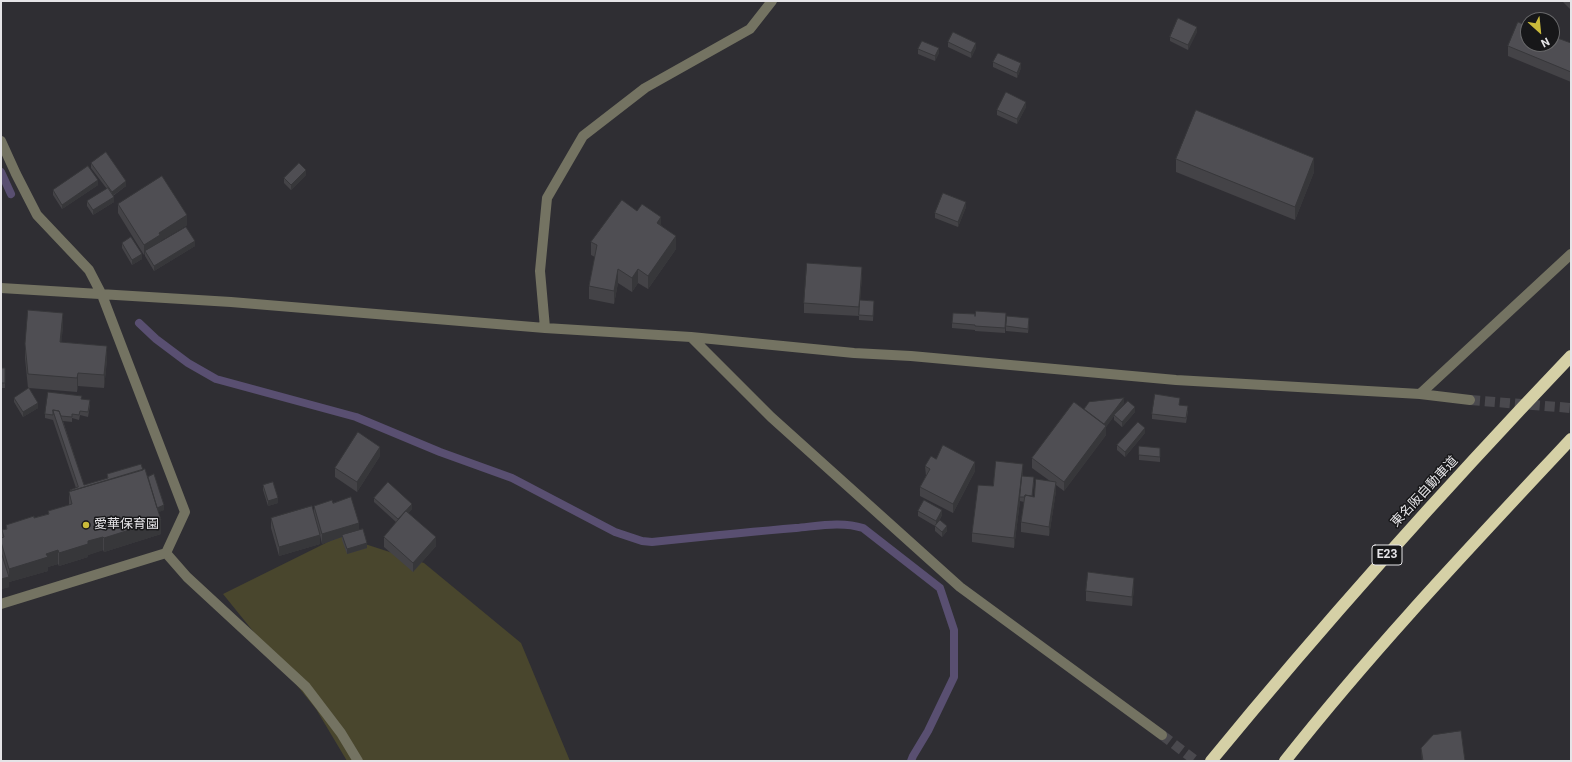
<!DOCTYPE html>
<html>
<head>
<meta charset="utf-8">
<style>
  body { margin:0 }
  #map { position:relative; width:1572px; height:762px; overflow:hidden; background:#2f2e33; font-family:Roboto,sans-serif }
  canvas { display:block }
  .frame { position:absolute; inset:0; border:2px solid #e5e4e7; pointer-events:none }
  .north { position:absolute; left:1520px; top:12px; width:40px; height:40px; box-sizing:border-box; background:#171719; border:1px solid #69696b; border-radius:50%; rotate:153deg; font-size:11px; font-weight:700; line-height:16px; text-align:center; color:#e5e4e7 }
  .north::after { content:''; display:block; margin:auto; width:14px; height:18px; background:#caba3a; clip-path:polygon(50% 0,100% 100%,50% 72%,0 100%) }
</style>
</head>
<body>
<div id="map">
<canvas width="1572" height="762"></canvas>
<div class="frame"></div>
<div class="north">N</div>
</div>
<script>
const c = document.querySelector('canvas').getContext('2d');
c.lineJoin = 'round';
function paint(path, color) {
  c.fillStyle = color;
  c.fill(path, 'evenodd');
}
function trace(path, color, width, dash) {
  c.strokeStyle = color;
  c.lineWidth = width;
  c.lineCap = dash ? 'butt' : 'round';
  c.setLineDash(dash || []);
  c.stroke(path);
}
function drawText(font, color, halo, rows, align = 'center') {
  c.font = font + ' Roboto,"Noto Sans JP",sans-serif';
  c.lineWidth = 3;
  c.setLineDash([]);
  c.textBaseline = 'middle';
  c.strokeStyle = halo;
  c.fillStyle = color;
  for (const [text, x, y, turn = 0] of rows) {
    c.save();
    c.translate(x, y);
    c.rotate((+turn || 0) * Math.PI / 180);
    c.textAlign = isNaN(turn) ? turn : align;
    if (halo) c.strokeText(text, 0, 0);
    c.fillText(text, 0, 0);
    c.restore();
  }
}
paint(new Path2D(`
  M340,536l84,27 97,80 49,118h-223l-31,-52 -93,-115z`), '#49462d');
trace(new Path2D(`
  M1,172l10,22
  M139,323l17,16 32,24 28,16 140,38 84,35 72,26 103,54 27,9 10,1c48,-5 96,-10 144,-14 22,-2 46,-7 67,0l77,60 14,42v47l-26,54 -15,25 -2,5`), '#594f71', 8);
trace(new Path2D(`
  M1470,400l101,8
  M1162,735l34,26`), '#4a494e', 10, [10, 5]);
trace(new Path2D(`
  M1,141l15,33 21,41 52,55 13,25 83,217 -19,41 21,24 119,110 35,46 17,28
  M1,288l230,14 314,26 146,9 163,16 57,3 265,24 244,14 50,6
  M545,328l-5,-57 7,-73 36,-62 62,-48 105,-59 22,-28
  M691,337l80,80 189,170 202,148
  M1420,394l151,-140
  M1,604l165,-51`), '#747362', 10);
trace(new Path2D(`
  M1211,761c115,-140 235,-274 360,-405
  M1285,761c89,-113 188,-217 286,-322`), '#d5d0a6', 12);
paint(new Path2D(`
  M1562,1h9v10l-1,-2z
  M1197,32l-9,18 -18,-9v-4z
  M948,42l28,6 -5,10 -23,-11z
  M1571,43v39l-63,-26v-10z
  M918,49l21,4 -4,8 -17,-7z
  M993,62l28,6 -4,10 -24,-11z
  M1026,107l-9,17 -20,-9v-5z
  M1176,159l138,13 -19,48 -119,-48z
  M91,163l35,23 -13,10 1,6 -21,13 -6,-9v-5l20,-12 -16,-21z
  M306,175l-15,15 -7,-7v-5z
  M98,185l-36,24 -9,-14v-5z
  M118,204l69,21 -27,16v1l35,4 -41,25 -9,-15v-2l-1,1 -26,-42z
  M966,207l-8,20 -23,-9v-5z
  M637,211l24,14 15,24 -28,40 -10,-6 -6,9 -14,-9 -4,21 -25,-5v-13l6,-29 -4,-2v-13z
  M122,243l20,16 -10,6 -10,-17z
  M862,276l-2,24 14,1 -1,20 -14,-1v-6v2l-55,-3v-10z
  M975,316l31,2 -1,15 -30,-2v-1l-23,-2v-5z
  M1029,323l-1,10 -22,-2v-5z
  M63,327l-2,15 46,18 -3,28 -26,-2 -1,6 -48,-4 9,20 -15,9 -9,-15v-4l14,-10 -3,-30v-14z
  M1,368h4v20h-4z
  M82,399l8,6 -2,12 -8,-2 -1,5 -7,-2v4l-9,-1 21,64 23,-6v-5l36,-4 5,7 16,33 -6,2 3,22 -57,18 -1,-2 -15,5v2l-29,9 -1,-2 -10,3v4l-39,11v-1v6l-8,2v-51l1,-1v-7l4,-1v-4l42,-11v-3l21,-6v-13l1,-1v-1l6,-2 -23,-68 -8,-2v-4z
  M1124,403l-9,12 20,-3 -13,15 -8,-7v-4l-8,11v8l-42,56 -8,-6v6l-7,45 -28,-4v-10l3,-20 -4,-1 -6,47 -42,-6v-9l21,-47 30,-13v3l11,6 -2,15h2l16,-16 -18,-13v-10l52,-49z
  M1188,411l-2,12 -34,-4v-5z
  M1145,433l-20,24 -8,-7v-5z
  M1139,446l21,7v9l-21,-2z
  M380,456l-23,36 -22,-15v-9z
  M936,459l39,12 -22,42 -33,-17v-9l6,-11 -1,-10z
  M263,485l15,18 -10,3 -5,-16z
  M374,498l38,11 -4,4 28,33 -23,26 -29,-25v-10l12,-15 -22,-20z
  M333,503l26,27 8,18 -20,6 -5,-14v-3l-20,7 -2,-9v9l-41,12 -8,-28v-10l43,-4v-8z
  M918,511l24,4 -3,6 8,10 -5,6 -7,-6v-5l-17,-10z
  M1134,588l-2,18 -46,-5v-10z
  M1421,748l44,13h-43z`), '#444347');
paint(new Path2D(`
  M1197,27v5l-9,18v-5z
  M976,43v5l-5,10v-5z
  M939,48v5l-4,8v-5z
  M1021,63v5l-4,10v-5z
  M1026,102v5l-9,17v-5z
  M1314,158v14l-19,48v-13z
  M306,170v5l-15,15v-5z
  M98,180v5l-36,24v-4z
  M126,181v5l-14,10v-4z
  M114,197v5l-21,13v-5z
  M966,202v5l-8,20v-5z
  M187,215v10l-27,16v4l-15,6v3l-1,1v-10l15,-12z
  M661,217v14l-4,-8z
  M676,236v13l-28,40v-13z
  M195,241v5l-41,25v-5z
  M142,254v5l-10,6v-5z
  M862,267v9l-3,40v-9z
  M618,269v14l-4,21v-13z
  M638,269v14l-6,9v-14z
  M63,313v14l-3,29v-14z
  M107,346v14l-3,28v-13z
  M78,373v13l-1,6v-14z
  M1124,398v5l-18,24v8l-42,56v-9l38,-55z
  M38,403v5l-15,9v-5z
  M1135,407v5l-13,15v-5z
  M1145,428v5l-20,24v-5z
  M380,447v9l-23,36v-10z
  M975,462v9l-22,42v-9z
  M1023,464v9l-3,24v4l-6,47v-10z
  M1056,482v9l-7,45v-9z
  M278,498v5l-10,3v-5z
  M412,504v5l-14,14v-4z
  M164,505v5l-9,4v-5z
  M942,510v5l-6,11v-5z
  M161,520v14l-57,18v-14z
  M359,523v9l-17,3v2l-20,7v-10z
  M947,526v5l-5,6v-5z
  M320,535v9l-41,12v-9z
  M103,537v13l-15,5v2l-29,9v-13l29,-12z
  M436,537v9l-23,26v-9z
  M367,543v5l-20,6v-5z
  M58,550v14l-10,3v4l-39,11v-13l37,-15z
  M9,577v10l-8,2v-10z
  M1134,578v10l-2,18v-9z`), '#37373a');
const building = new Path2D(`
  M1178,18l19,9 -9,18 -18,-8z
  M1518,22l10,4v18h24v-8l19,7v29l-63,-26z
  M953,32l23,11 -5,10 -23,-11z
  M922,41l17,7 -4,8 -17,-7z
  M998,53l23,10 -4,10 -24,-11z
  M1006,92l20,10 -9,17 -20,-9z
  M1196,110l118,48 -19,49 -119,-48z
  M106,152l20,29 -14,11 -21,-29z
  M299,163l7,7 -15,15 -7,-7z
  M88,166l10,14 -36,25 -9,-15z
  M162,176l25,39 -28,18 1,2 -16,10 -26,-41z
  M108,188l6,9 -21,13 -6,-9z
  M943,193l23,9 -8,20 -23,-9z
  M622,200l15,11 5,-7 19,13 -4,6 19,13 -28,40 -10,-7 -6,9 -14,-9 -4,22 -25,-5 8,-41 -6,-3z
  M186,227l9,14 -41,25 -9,-15z
  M131,237l11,17 -10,6 -10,-17z
  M807,263l55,4 -3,40 -55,-4z
  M860,300l14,1 -1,15 -14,-1z
  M28,310l35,3 -3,29 47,4 -3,29 -26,-2 -1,5 -49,-4 -3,-30z
  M976,311l30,2 -1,15 -30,-2v-1l-23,-2 1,-10 22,1v2z
  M1007,316l22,2 -1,11 -22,-3z
  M1,368h4v15h-4z
  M29,388l9,15 -15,9 -9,-14z
  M48,392l34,4 -1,3 9,1 -2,12 -8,-1 -1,4 -7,-1v3l-11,-1 -2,-5 -6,-1v5l-8,-1z
  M1155,394l25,4 -1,7 9,1 -2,12 -34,-4z
  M1124,398l-20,26 -20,-15 5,-7z
  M1128,401l7,6 -13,15 -8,-7z
  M1074,402l32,24 -42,56 -32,-24z
  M53,410l6,1 25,74 24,-7 -1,-4 34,-10 2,6 -72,21 -1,-1 8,-3z
  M1138,422l7,6 -20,24 -8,-7z
  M358,432l22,15 -23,35 -22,-14z
  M943,445l32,17 -22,42 -33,-17 10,-18 -5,-3 6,-10 5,3z
  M1139,446l21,2v9l-21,-2z
  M996,461l27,3 -9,74 -42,-5 6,-48 15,1z
  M145,469l16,51 -57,18 -1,-1 -15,4v3l-29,9 -1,-3 -12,4 2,3 -39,12 -8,-27v-4l3,-1 -2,-7 5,-1 -1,-4 28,-9v2l15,-4 -1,-3 24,-7 -3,-12z
  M154,474l10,31 -7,3 -9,-31z
  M1022,476l12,1 -2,19 -7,-1v2h-5z
  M1036,479l20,3 -7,45 -28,-5 4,-27 9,2z
  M273,482l5,16 -10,3 -5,-16z
  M388,482l24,22 -14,15 -24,-21z
  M351,497l8,26 -37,11 -8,-28 18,-6 1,3z
  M924,500l18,10 -6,11 -18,-10z
  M312,506l8,29 -41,12 -8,-29z
  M406,511l30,26 -23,26 -29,-26z
  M940,520l7,6 -5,6 -7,-6z
  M363,529l4,14 -20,6 -5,-14z
  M1,552l8,25 -8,2z
  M1088,572l46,6 -2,19 -46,-6z
  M1461,731l4,30h-42l-2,-13 12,-13z`);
paint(building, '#4f4e53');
trace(building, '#37373a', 1);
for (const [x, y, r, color] of [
  [86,525,4,"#caba3a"]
]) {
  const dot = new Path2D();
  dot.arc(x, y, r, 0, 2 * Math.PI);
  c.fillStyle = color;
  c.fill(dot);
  trace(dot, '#171719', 1.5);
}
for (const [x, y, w] of [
  [1387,555,30]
]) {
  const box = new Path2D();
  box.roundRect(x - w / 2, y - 10, w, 20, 3);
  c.fillStyle = '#171719';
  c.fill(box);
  trace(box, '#e5e4e7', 1);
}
drawText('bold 12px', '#e5e4e7', null, [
  ["E23",1387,555]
]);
drawText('13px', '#e5e4e7', '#171719', [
  ["東名阪自動車道",1425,492,-47]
]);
drawText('13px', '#e5e4e7', '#171719', [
  ["愛華保育園",94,525]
], 'left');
</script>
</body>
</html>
